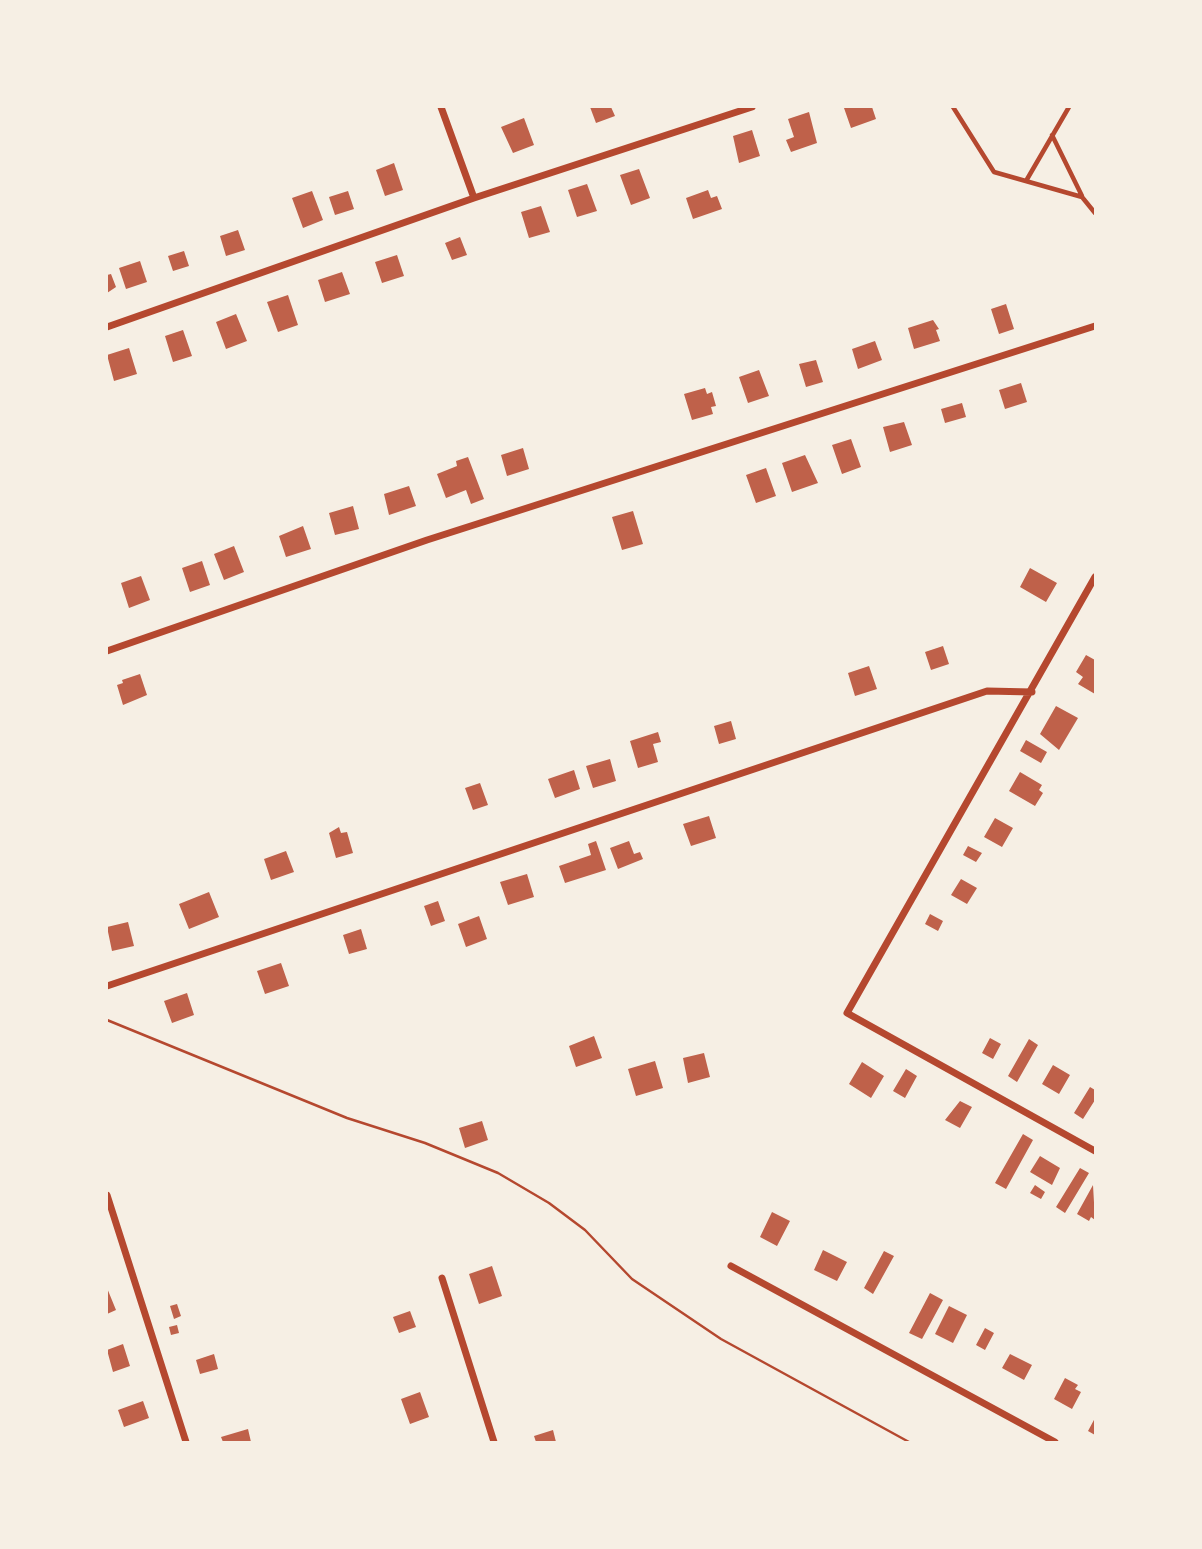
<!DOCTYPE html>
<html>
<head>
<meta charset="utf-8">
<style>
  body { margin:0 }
  #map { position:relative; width:1202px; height:1549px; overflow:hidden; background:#f6efe4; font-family:Rubik,sans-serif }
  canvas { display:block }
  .frame { position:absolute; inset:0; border:108px solid #f6efe4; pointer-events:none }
</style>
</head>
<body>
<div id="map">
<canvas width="1202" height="1549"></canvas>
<div class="frame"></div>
</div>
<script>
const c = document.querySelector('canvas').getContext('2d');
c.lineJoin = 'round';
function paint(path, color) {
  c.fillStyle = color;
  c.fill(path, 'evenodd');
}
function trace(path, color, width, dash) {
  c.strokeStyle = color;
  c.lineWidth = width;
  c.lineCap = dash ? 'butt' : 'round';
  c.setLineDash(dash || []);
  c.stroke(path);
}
paint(new Path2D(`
  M590,107h21l4,9 -19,7z
  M848,107h24l4,12 -25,9 -7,-20z
  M809,112l8,31 -26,9 -5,-12 8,-3 -6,-18z
  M524,118l10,27 -21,8 -12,-26z
  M752,130l8,26 -21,7 -6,-27z
  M394,163l9,27 -18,6 -9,-26z
  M639,169l11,29 -19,7 -11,-30z
  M587,184l10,27 -20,6 -9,-27z
  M708,190l3,8 6,-2 5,13 -29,10 -7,-21z
  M312,191l11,29 -20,8 -11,-30z
  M348,191l6,18 -19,6 -6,-18z
  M541,206l9,26 -21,6 -8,-26z
  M238,230l7,20 -19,6 -6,-20z
  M460,237l7,18 -15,5 -7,-17z
  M184,251l5,15 -16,5 -5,-15z
  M397,255l7,21 -22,7 -7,-21z
  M140,261l7,21 -21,7 -7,-21z
  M342,272l8,22 -25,8 -7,-22z
  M111,274l5,13 -9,6v-18z
  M288,295l10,30 -20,7 -11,-30z
  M1006,304l8,25 -15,5 -8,-25z
  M236,314l11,27 -21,8 -10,-27z
  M933,320l6,9 -3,1 4,11 -26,8 -6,-21z
  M183,330l9,26 -19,6 -8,-26z
  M875,341l7,19 -24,9 -6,-20z
  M129,348l8,26 -23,7 -7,-26z
  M816,360l7,22 -17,5 -7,-23z
  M759,370l10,26 -21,7 -9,-26z
  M1021,383l6,19 -22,7 -6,-19z
  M705,388l2,6 5,-2 4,14 -5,1 2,7 -21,6 -8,-26z
  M962,403l4,14 -21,6 -4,-14z
  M904,422l8,23 -22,7 -7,-25z
  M851,439l10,28 -19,7 -10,-29z
  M523,448l6,21 -22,7 -6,-21z
  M805,455l13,28 -26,9 -10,-29z
  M468,457l16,42 -13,5 -5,-14 -20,8 -9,-24 20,-8 -1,-5z
  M766,468l10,28 -20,7 -10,-28z
  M409,486l7,20 -27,9 -5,-21z
  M353,506l6,23 -24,6 -6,-22z
  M633,511l10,33 -21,6 -10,-33z
  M303,526l8,23 -25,8 -7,-21z
  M234,546l10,26 -20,8 -10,-26z
  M202,561l8,24 -20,7 -8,-24z
  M1030,568l27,15 -11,19 -26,-15z
  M141,576l9,24 -21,8 -8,-25z
  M943,646l6,18 -18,6 -6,-18z
  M1086,655l9,5v34l-17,-10 5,-7 -7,-5z
  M869,666l8,23 -22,7 -7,-23z
  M140,674l7,21 -24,10 -6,-20 6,-2 -1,-3z
  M1056,706l22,12 -19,32 -19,-16z
  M731,721l5,18 -17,5 -5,-18z
  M658,732l3,10 -8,2 5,18 -20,6 -8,-27z
  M1026,740l21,12 -6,11 -21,-12z
  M610,759l6,22 -23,7 -7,-22z
  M574,770l6,19 -25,9 -7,-19z
  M1020,772l22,13 -3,5 4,3 -8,13 -26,-15z
  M480,783l8,22 -15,5 -8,-22z
  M709,816l7,22 -25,8 -8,-22z
  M995,818l18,10 -11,19 -18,-10z
  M339,827l2,6 6,-1 6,21 -17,5 -7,-25z
  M596,841l10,29 -41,13 -6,-17 32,-11 -3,-11z
  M629,841l5,13 6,-2 3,7 -25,10 -8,-21z
  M968,846l14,7 -6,9 -13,-7z
  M286,851l8,21 -23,8 -7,-21z
  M527,874l7,23 -26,8 -8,-23z
  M961,879l16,9 -10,16 -16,-9z
  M209,892l10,25 -30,12 -10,-25z
  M438,901l7,20 -14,5 -7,-20z
  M930,914l13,7 -5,10 -13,-7z
  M479,916l8,23 -21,8 -8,-23z
  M128,922l6,24 -22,5 -5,-24z
  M361,929l6,20 -18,5 -6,-19z
  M281,963l8,23 -24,8 -8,-23z
  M187,993l7,22 -22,8 -8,-22z
  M594,1036l8,22 -26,9 -7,-21z
  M990,1038l11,6 -8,15 -11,-6z
  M1029,1039l9,6 -21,37 -9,-6z
  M704,1053l6,24 -22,6 -5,-25z
  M655,1061l8,27 -27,8 -8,-27z
  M862,1062l22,14 -13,22 -22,-14z
  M1053,1065l17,10 -11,19 -17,-10z
  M906,1069l11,7 -12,22 -12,-7z
  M1090,1087l5,3v10l-12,19 -9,-6z
  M960,1101l12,6 -12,21 -15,-8z
  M482,1121l6,19 -23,8 -6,-20z
  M1023,1134l10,6 -27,49 -11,-6z
  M1040,1156l20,12 -8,17 -22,-13z
  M1080,1168l9,5 -24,40 -9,-6z
  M1035,1185l10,7 -4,7 -11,-6z
  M1093,1185l2,35 -4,-3 -2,4 -12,-7z
  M772,1212l18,9 -13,25 -17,-9z
  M823,1250l24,12 -10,19 -23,-11z
  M884,1251l10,5 -21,38 -9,-6z
  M492,1266l10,30 -23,8 -10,-30z
  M107,1288l9,22 -9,4z
  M930,1293l13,7 -21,39 -13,-6z
  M177,1304l4,12 -7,3 -4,-13z
  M949,1306l18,9 -14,28 -18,-9z
  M410,1311l6,16 -17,6 -6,-16z
  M177,1325l2,8 -8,2 -2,-8z
  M985,1328l9,5 -9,17 -9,-5z
  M123,1344l7,22 -17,6 -6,-22z
  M214,1354l4,15 -18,5 -4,-14z
  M1010,1354l22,11 -8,15 -22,-12z
  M1065,1378l13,7 -3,4 6,3 -9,17 -18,-10z
  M420,1392l9,25 -19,7 -9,-25z
  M143,1401l6,17 -25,9 -6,-17z
  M1095,1418v17l-7,-4z
  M248,1429l3,13h-28l-2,-5z
  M553,1430l3,12h-20l-2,-6z`), '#bf614a');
trace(new Path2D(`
  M107,1020l240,98 78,25 73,30 51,30 36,27 47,49 89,60 188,103`), '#b5482f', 2.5);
trace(new Path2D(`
  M953,107l41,65 88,25 13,16
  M1052,135l30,61
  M1026,181l43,-74`), '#b5482f', 4.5);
trace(new Path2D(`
  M441,107l33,91
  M107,327l367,-129 278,-91
  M1095,577l-248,436 248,138
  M107,651l320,-111 668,-214
  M107,986l880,-295 45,1
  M107,1195l79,247
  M731,1266l324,176
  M442,1278l52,164`), '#b5482f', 7);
</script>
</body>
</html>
